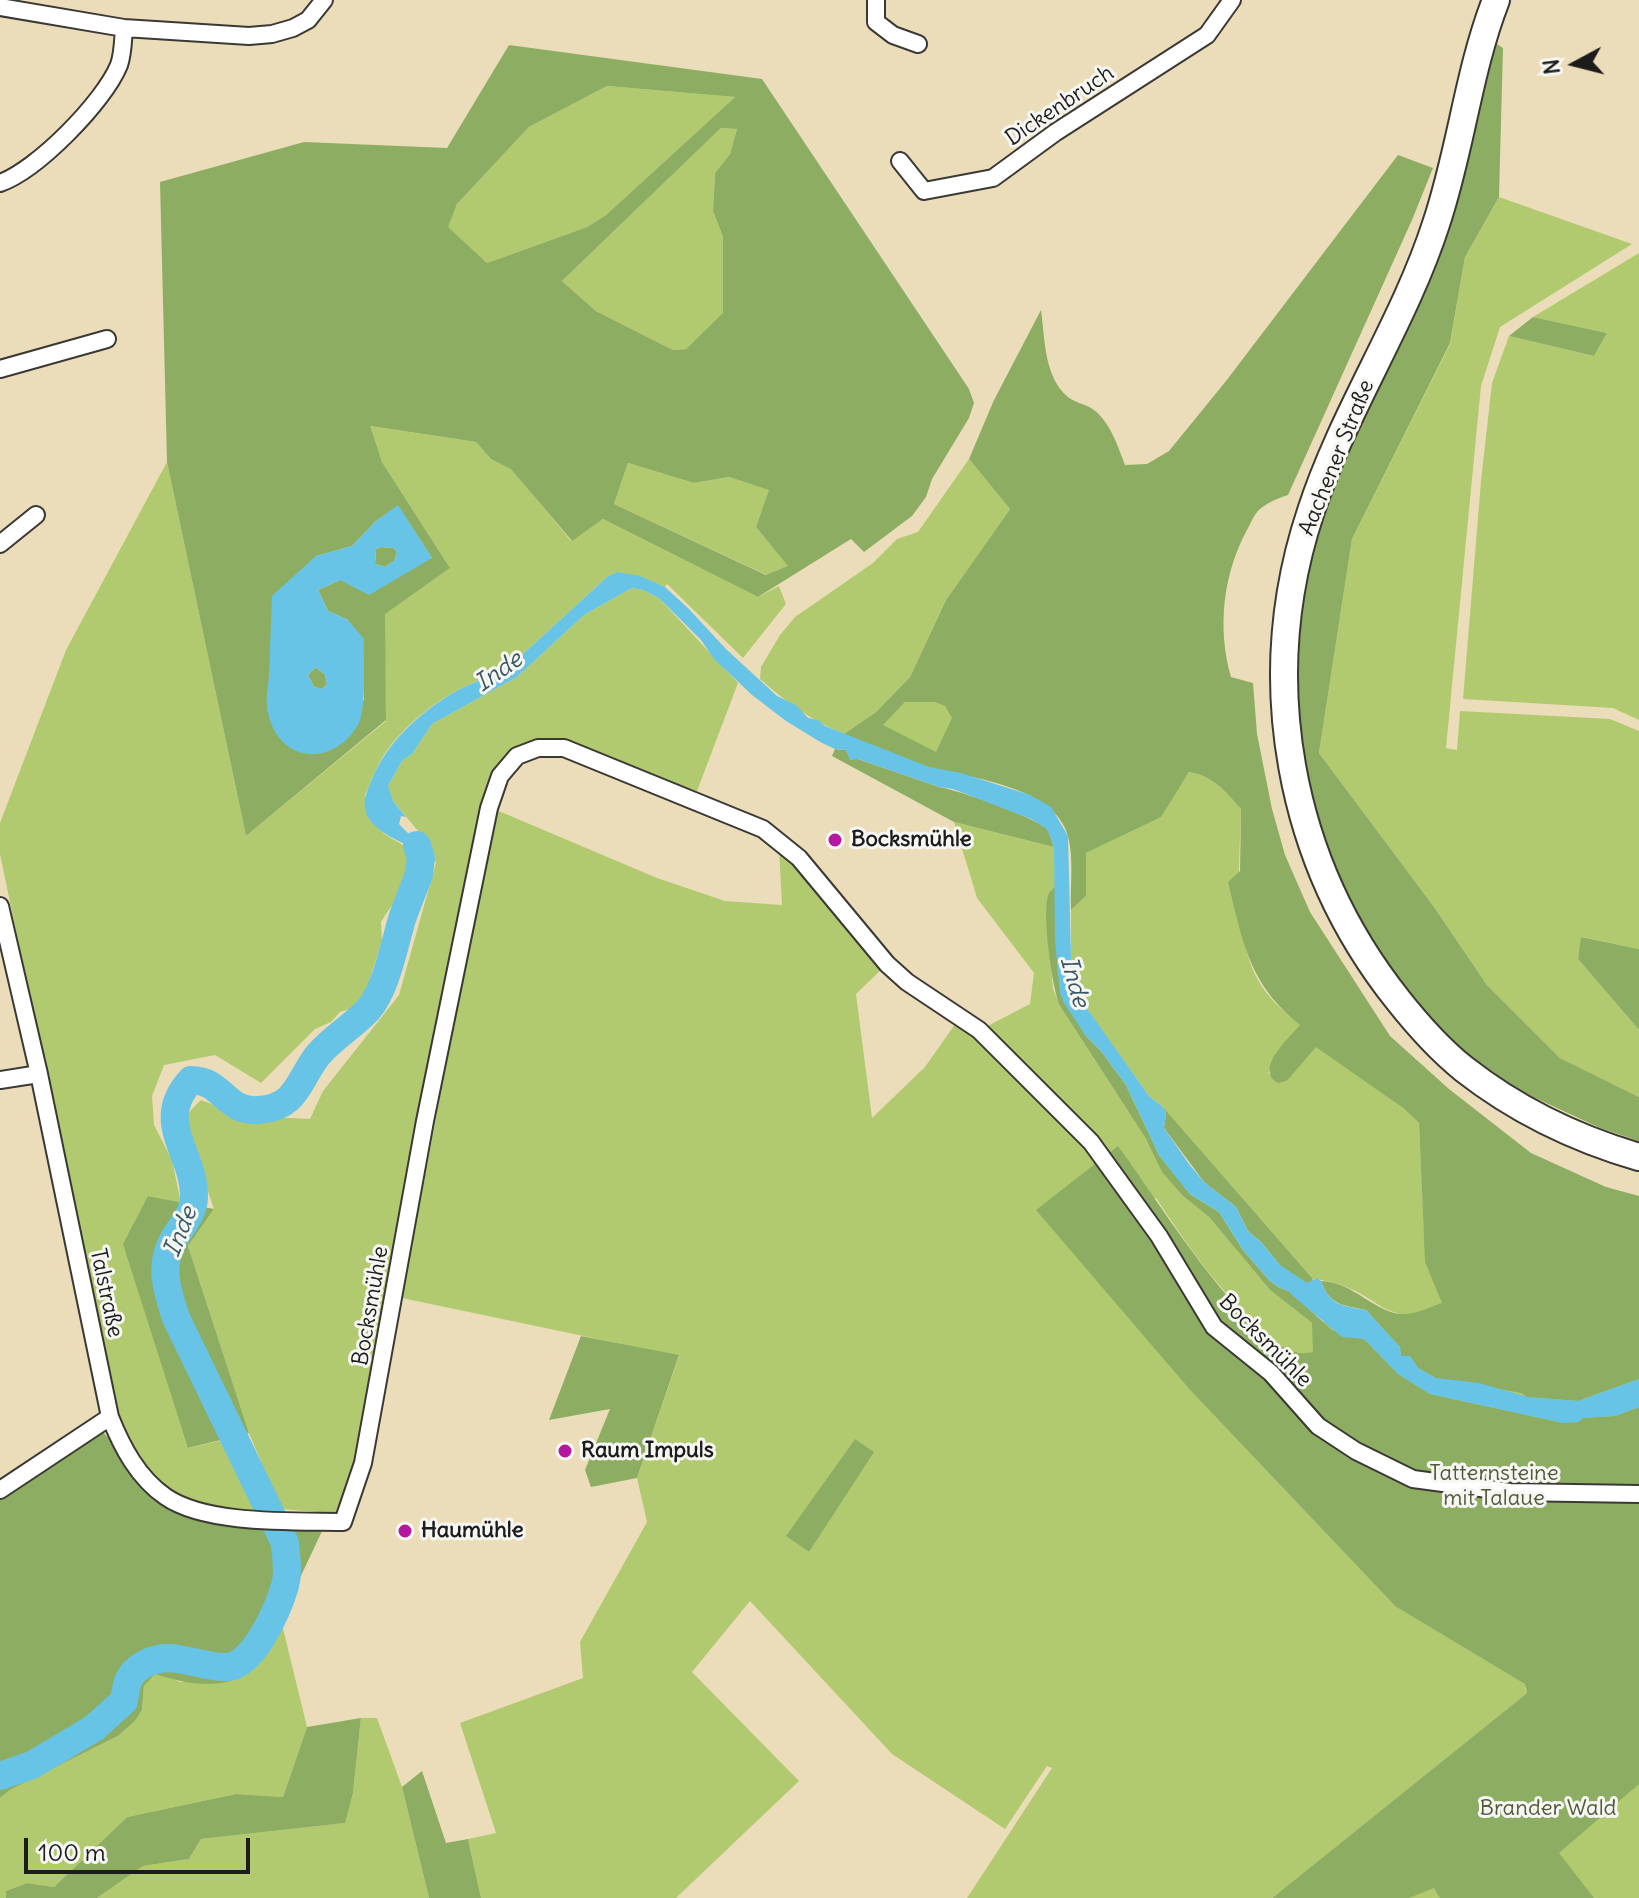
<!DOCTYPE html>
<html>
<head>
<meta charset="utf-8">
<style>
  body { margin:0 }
  #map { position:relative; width:1639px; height:1898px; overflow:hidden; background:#ecddba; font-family:Delius,sans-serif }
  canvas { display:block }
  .north { position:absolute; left:1535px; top:24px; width:80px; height:80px; -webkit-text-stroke:6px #f6f6f2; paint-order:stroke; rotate:263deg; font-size:22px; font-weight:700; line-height:32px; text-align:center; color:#1c1c1c }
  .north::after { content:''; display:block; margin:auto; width:28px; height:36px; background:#1c1c1c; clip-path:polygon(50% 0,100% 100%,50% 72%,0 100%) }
  .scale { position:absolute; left:24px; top:1838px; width:226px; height:36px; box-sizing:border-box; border:4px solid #1c1c1c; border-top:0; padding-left:10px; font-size:24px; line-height:28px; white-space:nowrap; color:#1c1c1c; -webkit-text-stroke:6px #f6f6f2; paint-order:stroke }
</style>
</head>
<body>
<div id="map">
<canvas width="1639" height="1898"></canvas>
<div class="north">N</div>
<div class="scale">100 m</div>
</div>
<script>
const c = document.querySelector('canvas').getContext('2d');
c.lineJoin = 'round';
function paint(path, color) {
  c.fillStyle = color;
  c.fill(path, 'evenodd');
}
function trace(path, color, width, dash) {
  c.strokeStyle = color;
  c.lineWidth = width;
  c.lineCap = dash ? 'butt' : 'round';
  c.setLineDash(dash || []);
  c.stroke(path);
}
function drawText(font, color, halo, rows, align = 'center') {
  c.font = font + ' Delius,sans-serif';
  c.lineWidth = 6;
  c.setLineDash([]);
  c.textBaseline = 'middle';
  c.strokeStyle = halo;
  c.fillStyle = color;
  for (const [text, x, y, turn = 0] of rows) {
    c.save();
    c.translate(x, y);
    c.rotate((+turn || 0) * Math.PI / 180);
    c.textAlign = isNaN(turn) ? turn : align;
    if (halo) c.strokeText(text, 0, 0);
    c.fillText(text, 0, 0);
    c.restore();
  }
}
paint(new Path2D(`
  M607,86l128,11 -129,118 -19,12 -100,36 -40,-36 10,-23 72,-77z
  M721,128l16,1 -7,25 -15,19 -2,38 10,26v77l-37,35 -13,1 -77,-39 -34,-30z
  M1499,197l133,47 -132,83 -19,59 -35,362 11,2 3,-39 150,8 29,12v218l-57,-12 -4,22 61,71v67l-79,-39 -73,-73 -53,-78 -115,-154 33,-214 98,-195 15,-87z
  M1639,253v467l-26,-12 -150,-9 18,-218 11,-98 17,-47 85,20 13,-23 -74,-16z
  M369,426l107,16 15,17 20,9 60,73 32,-22 155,78 21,-11 7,18 -43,54 -76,-74 -2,3c-23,-10 -33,-13 -58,-10l-95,87c-15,10 -30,14 -46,22 -30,14 -64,41 -82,69 -8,12 -13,27 -19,40 4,10 8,28 15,35 12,13 45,17 32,45 -7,17 -22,31 -31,47l1,19 -17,53 -11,14 -14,4 -9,10 -16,7 -54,54 -46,-28 -51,10 -12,31 2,29 18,35 9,43 -33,-7 41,252 42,-10 28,75c-46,-2 -97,-11 -122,-54 -8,-14 -14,-31 -21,-46l-116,-559v-31l66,-173 101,-188 79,374 140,-115 -2,-107 66,-46 -68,-106z
  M969,459l41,50 -64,91 -36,77 -34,35 -32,22c-32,-13 -58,-32 -84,-55l1,-12 19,-32 15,-18 78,-54 24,-24 21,-7z
  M628,463l66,20 35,-6 41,13 -14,37 33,39 -22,9 -153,-71z
  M632,588l11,2 16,8 79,85 -41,108 -135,-48 -65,30 -143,703 -12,38 -61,-5 -32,-76 -61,-187 26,-37 -29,-85 5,-13 11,-11 13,5 14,10 82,4 13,-28 76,-96 37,-132 -12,-25 -31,-37 -3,-8 -2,-7 14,-25 10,-7 20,-30 85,-47 67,-62z
  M905,702h29l11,4 8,12 -17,35 -54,-28z
  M1189,772c24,4 36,19 52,37 -1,53 -9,123 17,171 9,17 27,33 42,45l-21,24 -11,25 24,1 24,-29 87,62 16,15 5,110 215,6v659h-347l251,-200 -18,-11 2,6 -255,205h-305l85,-130 -5,-2 -42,63 -113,-75 -142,-153 -58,71 107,109 -123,117h-195l-13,-59 28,-6 -36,-110 123,-45 -3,-36 67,-120 -10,-44 42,-122 -277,-58 92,-489 163,69 68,23 57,4 -3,-57 105,119 -28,27 16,124 53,-51 33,-47 18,12 54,-28 4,-31 -57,-75 -23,-76 100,25 1,39 -7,10 -1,27 6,66 7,17 86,133 17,33 20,24 26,21 61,73 42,33 95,-8c-22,-3 -28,-11 -46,-21 -14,-8 -33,-14 -48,-15l-150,-172 -14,-11 -54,-75 -19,-31 -5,-32v-48l15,-14v-43l74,-36zM1156,1198c35,53 71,104 121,145l118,263 -205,-216 -153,-181zM855,1439l-46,113 -22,-16z
  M280,1616l27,111 -24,70 -47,-3 -109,23 -73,70 -27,-4 -21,8v7h-6v-100l10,-8 108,-54 17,-15 7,-11 2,-24 11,-13 26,9 72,-12z
  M361,1718h16l25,69 27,111h-332l46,-32 46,-7 12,-20 143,-16 9,-30z`), '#b2ca6f');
paint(new Path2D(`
  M1488,38l15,10 -4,149 -34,60 -15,86 -98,196 -33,214 115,154 53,78 73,73 79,39v44l-39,-13 -84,-39 -47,-34 -42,-39 -41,-48 -25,-41 -46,-104 -17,-69 -5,-70 9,-84 26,-102 120,-271z
  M509,45l253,34 207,310 5,14 -5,15 -37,61 -6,18 -14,19 -48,36 -13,-13 -93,58 -155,-78 -31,22 -61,-72 -20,-10 -15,-17 -106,-16 12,36 68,106 -65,46 1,106 -140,116 -79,-374 -7,-280 144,-40 143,6zM607,86l128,11 -129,118 -19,12 -100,36 -39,-36 9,-23 72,-77zM721,128l16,1 -7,25 -15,19 -2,38 10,26v76l-37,36 -13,1 -77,-39 -34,-30zM628,463l66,20 35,-6 40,13 -13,37 32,39 -22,9 -152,-71zM398,506l34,52 -92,22 -22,10 10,21 20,9 14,51 2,29 -97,11 49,-155 36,-10 24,-25z
  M1398,155l35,13 -21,52 -124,275c-10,3 -19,7 -28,14 -6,5 -9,14 -13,21 -24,44 -30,98 -16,147l22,6 4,51 15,75 13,46 25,57 80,124 59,53 82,64 75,34 33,9v183l-61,22 -51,-4 -6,-4 -85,-15 -18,-10 -8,-12h-9l-1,-9 -34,-37c-23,-5 -36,-4 -45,-29 34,1 55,34 84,33 12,0 25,-7 37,-11l-17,-41 -6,-139 -16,-15 -87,-61 -24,28 -6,6 -8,2c-24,-14 10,-44 22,-58 -51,-41 -57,-82 -72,-143l12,-11 1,-62c-16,-18 -28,-33 -52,-37l-28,45 -75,36v43l-15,14c-1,-23 3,-52 -3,-74 -13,-49 -96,-58 -137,-68 -30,-8 -59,-22 -87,-34l32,-22 34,-35 36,-77 64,-91 -41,-50 25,-59 47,-90c4,29 3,67 27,87 6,5 16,7 23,11 18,11 27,38 34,57l22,-1 22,-13 57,-70zM905,702h29l11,4 7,12 -16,34 -53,-27z
  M1533,317l74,16 -13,23 -85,-20z
  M381,547l13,1 3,4 -3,9 -9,6 -10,-3 1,-15z
  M316,667l9,8 2,9 -5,5 -8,-2 -6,-12z
  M835,749l11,1 4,9h8l81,28c16,2 98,31 108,42 3,4 5,13 7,18l-100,-25 -122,-66z
  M1055,886l3,88 27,61 16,16 25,34 33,70 31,39 29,18 24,38 27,31 10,7 9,3 43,39 32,9 34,35 32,20 133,29 19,-5 33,-2 24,-9v377l-80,69 35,45h-154l-6,-10 -25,10h-137l255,-205 -2,-9 -130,-78 -205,-216 -154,-180 82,-64c35,47 124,192 177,206 5,2 13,1 18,0l-1,-29 -42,-33 -61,-73 -26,-21 -21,-24 -16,-33 -86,-133c-8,-18 -18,-92 -12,-110 1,-4 5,-7 7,-10z
  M1581,937l58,12v81l-61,-71z
  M1163,1107l150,172 -2,3 -4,1 -11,-5 -16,-13 -19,-23 -13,-11 -12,-24 -32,-25 -40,-54 2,-15z
  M148,1196l66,13 -26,37 61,187 -61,15 -65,-204z
  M581,1336l98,19 -42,123 -46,9 -6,-17 25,-61 -61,11z
  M103,1432l59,68 161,29c-10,21 -62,135 -73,143 -28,19 -65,12 -95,2l-11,12 -2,24 -7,11 -17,15 -108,54 -10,8v-299z
  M855,1439l19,13 -65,100 -23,-16z
  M361,1718l-8,75 -8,30 -144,16 -12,20 -46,7 -46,32h-91v-7l21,-8 27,4 73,-70 109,-23 47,3 24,-70z
  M422,1771l24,72 22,-4 13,59h-52l-27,-111z`), '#8dae62');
paint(new Path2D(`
  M398,505l34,53 -63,37 -29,-15 -22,10 10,21 20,9 16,19c-1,21 3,71 -6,86 -26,43 -79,38 -90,-12 -3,-11 0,-26 1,-37 1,-27 2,-54 3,-80l44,-40 36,-10 24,-25zM381,547l12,1 4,4 -3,9 -9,6 -10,-3 1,-15zM316,667l9,8 2,9 -5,5 -8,-2 -6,-12z
  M617,572l23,4 25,11 23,21 38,41 51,47 19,9 12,13 10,2 7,6 104,41 32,6 69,22 21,12 17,29 3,122 5,32 5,10 68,96 14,11 3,6 -2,15 25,36 15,18 32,25 12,24 13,11 19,23 27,18 10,-5 4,3c9,25 22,25 45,29l34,37 1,9h9l8,12 18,10 43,5 49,14 50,4 61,-22v28l-24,9 -32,2 -4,4 -16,1 -133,-29 -32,-20 -34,-35 -22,-2 -49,-41 -4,-5 -9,-3 -10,-7 -27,-31 -24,-38 -29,-18 -15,-18 -16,-21 -33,-70 -25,-34 -16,-16 -21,-32 -4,-10 -5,-53 -1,-93 -7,-18 -16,-10 -78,-30 -14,-2 -81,-28 -8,1 -4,-10 -11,-1 -13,-6 -36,-22 -34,-26 -38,-36 -13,-19 -42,-42 -16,-8 -11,-2 -48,27 -67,62 -85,47 -20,30 -10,7 -14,25 5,15 13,16 -5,-1 -2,8c25,27 36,19 26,61l-14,-7 2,-19 -8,-15c-15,-7 -36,-17 -40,-35 -2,-11 3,-20 7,-30 15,-36 45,-64 79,-85 20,-12 41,-17 61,-30l95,-87z`), '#68c4e6');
trace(new Path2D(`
  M0,1776l32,-11 62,-37 30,-27c2,-16 4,-28 19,-36 29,-17 54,3 84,2 27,-1 51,-58 58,-81 4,-14 1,-29 0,-43l-109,-225c-10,-30 -18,-55 0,-83 8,-11 18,-24 18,-38 1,-44 -42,-75 -3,-117 32,0 34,33 68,30 39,-3 39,-30 59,-55 14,-17 34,-28 50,-45 18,-20 26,-64 34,-91 5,-15 12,-30 17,-45l2,-16 -4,-13`), '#68c4e6', 28);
const minor = new Path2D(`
  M876,0v22l17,13 25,9
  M0,7l124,21 125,8 23,-2 21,-6 15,-8 16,-20
  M900,161l24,30 69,-13 63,-46 151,-97 25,-35
  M0,183c37,-13 104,-81 119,-118 4,-11 4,-25 5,-37
  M0,369l107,-30
  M0,544l36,-29
  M0,906l39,168 71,343c12,30 28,61 56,80 41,28 128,24 177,25l20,-59 62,-342 64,-313 11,-32 17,-20 21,-8h26l199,81 36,29 88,106 20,18 72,48 112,112 68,94 55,91 57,46 47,53 38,25 57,28 97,13 129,2
  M0,1080l39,-6
  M0,1490l110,-73`);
const primary = new Path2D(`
  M1496,0c-28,72 -35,150 -60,224 -32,99 -93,188 -125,287 -56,168 -23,351 87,489 19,24 41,49 66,69 51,40 113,70 175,88`);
trace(minor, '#3b3934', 20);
trace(primary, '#3b3934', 30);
trace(minor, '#fff', 16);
trace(primary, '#fff', 26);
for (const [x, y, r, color] of [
  [835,840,8,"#b5179e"],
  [565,1451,8,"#b5179e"],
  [405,1531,8,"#b5179e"]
]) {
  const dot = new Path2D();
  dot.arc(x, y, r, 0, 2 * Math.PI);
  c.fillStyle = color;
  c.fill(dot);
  trace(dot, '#f6f6f2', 3);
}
drawText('22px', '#1c1c1c', '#f6f6f2', [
  ["Dickenbruch",1060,106,-34],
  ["Aachener Straße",1337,458,-68],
  ["Talstraße",106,1293,78],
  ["Bocksmühle",371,1306,-80],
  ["Bocksmühle",1265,1341,45]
]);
drawText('bold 22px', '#1c1c1c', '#f6f6f2', [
  ["Bocksmühle",851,840],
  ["Raum Impuls",581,1451],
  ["Haumühle",421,1531]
], 'left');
drawText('22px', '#505939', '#f6f6f2', [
  ["Tatternsteine",1494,1474],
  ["mit Talaue",1494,1499],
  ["Brander Wald",1548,1809]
]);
drawText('italic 24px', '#375763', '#f6f6f2', [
  ["Inde",499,672,-35],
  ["Inde",1074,982,74],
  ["Inde",181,1232,-68]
]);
</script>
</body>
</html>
